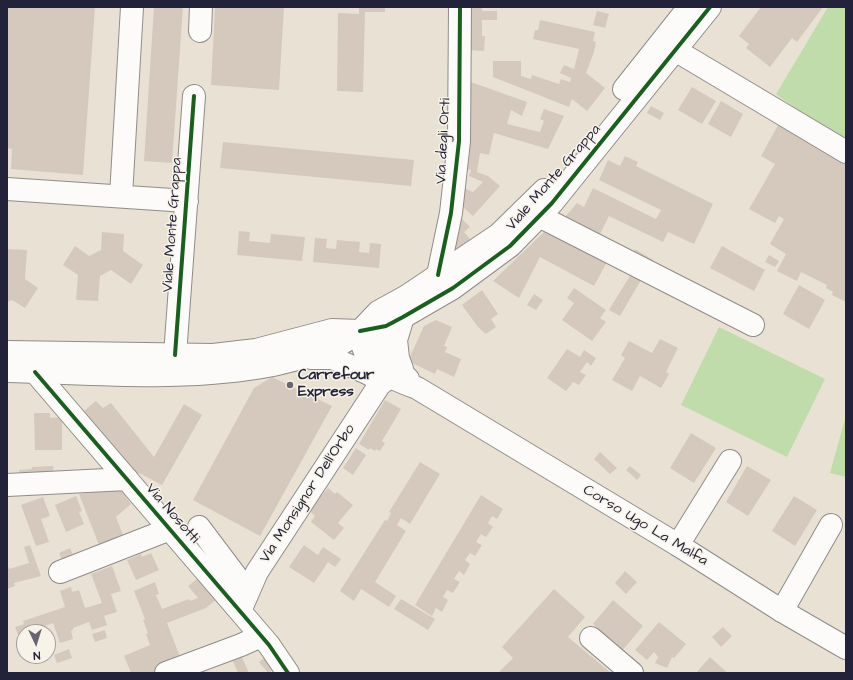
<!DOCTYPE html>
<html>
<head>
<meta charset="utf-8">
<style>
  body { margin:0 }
  #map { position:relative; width:853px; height:680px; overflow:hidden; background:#e9e2d4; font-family:"Architects Daughter",sans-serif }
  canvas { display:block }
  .frame { position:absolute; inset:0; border:8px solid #22223b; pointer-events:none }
  .north { position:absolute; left:16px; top:624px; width:40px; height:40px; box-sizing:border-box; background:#f7f3e8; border:1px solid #a29fa3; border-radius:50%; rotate:176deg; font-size:11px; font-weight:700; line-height:16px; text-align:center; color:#22223b }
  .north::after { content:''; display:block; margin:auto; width:14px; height:18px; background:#686571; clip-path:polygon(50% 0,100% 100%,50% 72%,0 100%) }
</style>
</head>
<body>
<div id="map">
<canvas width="853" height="680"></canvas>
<div class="frame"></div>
<div class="north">N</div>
</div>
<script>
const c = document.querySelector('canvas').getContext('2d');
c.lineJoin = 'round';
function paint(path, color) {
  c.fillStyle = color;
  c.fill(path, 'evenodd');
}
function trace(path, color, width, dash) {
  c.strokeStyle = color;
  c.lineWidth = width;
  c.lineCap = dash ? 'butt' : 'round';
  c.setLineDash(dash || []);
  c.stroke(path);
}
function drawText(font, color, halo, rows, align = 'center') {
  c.font = font + ' "Architects Daughter",sans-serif';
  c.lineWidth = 3;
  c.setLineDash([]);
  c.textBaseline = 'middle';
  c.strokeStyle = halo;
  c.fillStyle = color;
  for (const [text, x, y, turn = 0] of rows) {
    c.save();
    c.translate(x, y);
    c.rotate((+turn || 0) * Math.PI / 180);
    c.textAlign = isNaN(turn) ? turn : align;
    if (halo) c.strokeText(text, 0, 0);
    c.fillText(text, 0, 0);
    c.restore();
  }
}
paint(new Path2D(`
  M828,7h18v134l-38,-23 -32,-24z
  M719,327l106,52 -38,78 -106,-52z
  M846,415v62l-16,-4z`), '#c0dcab');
paint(new Path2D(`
  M7,7h88l-12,168 -72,-6 1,-20 -5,-1z
  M154,7h29l-11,156 -28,-2z
  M215,7h69l-5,83 -68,-5z
  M359,7h26v5h-20l-2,80 -26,-1 1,-78 21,1z
  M468,7h14v4h15v9h-15v16h3l-1,15 -16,-1z
  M761,7h62l-26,35 -5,-4 -22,29 -24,-19 3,-4 -10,-8z
  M597,11l12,3 -4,14 -12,-3z
  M540,20l55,12 -2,9 3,1 -2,10 -8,21 19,15 -18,23 -15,-12 -3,8 -76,-30v-16h28v15l10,3 1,-4 27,9 2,-5 9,3 1,-4 -11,-5 4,-8 10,4 5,-20 -46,-10 2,-9h3z
  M468,81l59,21 -5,14 -11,-6 -4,14 33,8 4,-11 -4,-2 4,-10 20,7 -16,33 -54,-16 -5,22 -9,-2 -3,19 11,4 12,10 -27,30 -11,-10v-19l11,5 10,-10 -14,-6 2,-6 -7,-2z
  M692,87l24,14 -14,23 -24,-14z
  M721,101l22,13 -12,23 -23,-13z
  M651,106l13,7 -4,7 -13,-7z
  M778,125l68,38v139l-14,-7 1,-3 -7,-4 1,-3 -26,-13 -4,9 -20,-10 9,-17 -16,-10 14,-25 -5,-3 -4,7 -26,-14 26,-45 -14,-8z
  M223,142l191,18 -3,26 -191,-18z
  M625,156l13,6 -2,4 77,38 -19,40 -26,-12 -5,10 -54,-26 -9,18 -36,-16 13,-15 7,4 9,-19 63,31 5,-9 -62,-30 9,-20 12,6z
  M457,214l13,13 -6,5 6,7 -13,10 -7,-6z
  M548,228l59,34 -13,24 -54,-29 -21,41 -26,-17z
  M239,231l11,1 -1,9 21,2 1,-9 34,3 -3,24 -65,-6z
  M102,232l22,2 -1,17 20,14 -12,19 -20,-14 -11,6 -2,25 -22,-1 2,-25 -15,-10 12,-19 14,10 12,-6z
  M315,238l12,1 -1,9 10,1 1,-9 23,2 -1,10 10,1 1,-10 11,1 -2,24 -66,-6z
  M722,246l43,24 -11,21 -44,-23z
  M7,249l20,1 -2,29 13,9 -13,20 -13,-8 -5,2z
  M635,249l18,11 -2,4 -18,-10z
  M769,255l10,6 -4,6 -10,-5z
  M631,274l10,6 -21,36 -11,-6z
  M799,285l26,15 -16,29 -26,-15z
  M574,288l32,22 -6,8 6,4 -14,19 -30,-21 12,-17 -7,-5z
  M482,290l16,24 -7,5 5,8 -10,7 -8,-7 -16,-22z
  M534,294l9,6 -7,10 -9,-5z
  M436,320l16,7 -8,19 3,1 -2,5 16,7 -7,18 -17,-8 -2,5 -27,-13 16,-35z
  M660,339l18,9 -12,24 3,2 -8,14 -21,-12 -8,15 -20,-11 13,-22 -4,-3 8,-14 23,12z
  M567,349l13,8 4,-7 12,8 -5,8 -4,-4 -7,10 6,3 -7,10 -6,-3 -7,9 -19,-13z
  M272,377l60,29 -72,130 -67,-36 61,-112z
  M385,400l16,9 -19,32 3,2 -5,8 -4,-2 -1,2 -5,-3 -1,2 -10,-6z
  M96,401l7,7 8,-5 43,54 30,-53 18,11 -40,70 -23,-12 -3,3 -52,-65z
  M34,413h16v5l12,-1v33h-27z
  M691,433l25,15 -22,35 -24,-15z
  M356,448l10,7 -13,20 -10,-7z
  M600,452l17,16 -7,6 -16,-15z
  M420,462l20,12 -30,50 -9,-6 -4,7 9,6 -31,51 21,14 -7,11 -28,-18 -7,12 -14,-10 45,-71 2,1 4,-8 -2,-1z
  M53,466l1,12 -34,-2 -1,-6 13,-1v-2z
  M630,466l11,9 -4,5 -11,-10z
  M747,466l24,14 -23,36 -22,-14z
  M328,488l7,6 2,-2 16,13 -15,18 6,5 -10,12 -23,-18 4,-6 -6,-6z
  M120,489l11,15 -15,13 7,18 -24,10 -20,-51z
  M481,495l22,14 -6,10 -5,-3 -4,7 5,4 -7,10 -5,-3 -5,8 6,3 -7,11 -5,-3 -5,7 5,4 -6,11 -5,-4 -5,8 6,3 -7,11 -6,-3 -4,7 5,3 -6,12 -6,-4 -4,8 -17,-11z
  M76,496l6,15 -3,1 5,12 -18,8 -11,-27z
  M794,496l23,14 -22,36 -23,-15z
  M43,497l7,19 -9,3 8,23 -13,4 -15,-41z
  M30,545l11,31 -27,7 1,3 -8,3v-25l2,5 20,-6 -5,-16z
  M304,545l14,10 5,-8 18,12 -6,8 -7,-5 -14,21 -25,-16z
  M70,548l3,7 11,-5 3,7 -22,10 -6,-14z
  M151,553l8,17 -23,10 -9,-20 14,-6 1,3z
  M112,566l9,25 -10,3 6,18 -13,4 3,9 -15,5 -3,-8 -16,6v2l-2,1 2,8 -13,4 -7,-20 -26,9h-3v1l-6,2 -3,-8 9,-3 -1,-3 42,-14 -5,-16 11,-4 1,5 7,-2 6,18 17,-5 -11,-29z
  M625,571l12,11 -11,12 -11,-11z
  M201,576l17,22 -12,10 -39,15 15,39 -27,11h-24l-7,-17 26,-11 -4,-11 2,-1 -5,-13 2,-1 -11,-28 21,-9 4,12 -3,1 6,14 27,-10 1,2 8,-3 -10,-12z
  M554,589l31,28 -17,20 43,36h-113l15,-15 -11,-11z
  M401,599l34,20 -7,11 -34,-21z
  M613,600l30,26 -22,26 -9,-8 2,-2 -21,-18z
  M659,622l27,22 -12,14 -2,-1 -5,11 -12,-5 3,-6 -4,-5 -7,8 -12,-10z
  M723,627l9,9 -11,11 -9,-10z
  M105,630l2,8 -12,4 -3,-8z
  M69,649l3,9 -15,5 -3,-8z
  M241,655l8,18h-11l-6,-14z
  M265,657l8,12 -5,4 -9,-11z
  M710,657l11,10 7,6h-32z`), '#d4c9bc');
const minor = new Path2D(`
  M200,31l1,-24
  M675,50l171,102
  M624,89l65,-82
  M7,189l180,12
  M121,196l11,-189
  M539,216l214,109
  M438,275l13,-62 8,-72 1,-134
  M360,331l26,-5 17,-9 50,-29 57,-42 42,-43 158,-196
  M360,331l18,-19 29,-16 91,-61 46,-45
  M175,355l19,-259
  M35,372l234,273 19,28
  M7,485l120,-6
  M199,527l49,65
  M678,545l52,-84
  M60,572l110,-43
  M240,611l17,-39 125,-191
  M782,611l49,-86
  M591,638l41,35
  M166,673l75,-28 20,-9`);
const major = new Path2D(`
  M360,331c1,5 1,11 3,16 8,25 32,33 54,41l261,157 104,66 64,37
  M7,352l206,3 43,-5 76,-20 28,1 20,12 11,19 17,17
  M311,358h21l35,15 16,9
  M402,369l-4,-11 -2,-18 7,-23
  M7,371c89,2 179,11 266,-6 22,-5 43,-10 64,-19 8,-4 16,-10 23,-15`);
trace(minor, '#8f8c89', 24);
trace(major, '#8f8c89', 24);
trace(minor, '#fcfbf9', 22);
trace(major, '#fcfbf9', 22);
trace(new Path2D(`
  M438,275l13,-62 8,-72 1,-134
  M360,331l26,-5 17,-9 50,-29 57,-42 42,-43 158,-196
  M175,355l19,-259
  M35,372l234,273 19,28`), '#1b5e20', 4);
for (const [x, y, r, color] of [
  [290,385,4,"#686571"]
]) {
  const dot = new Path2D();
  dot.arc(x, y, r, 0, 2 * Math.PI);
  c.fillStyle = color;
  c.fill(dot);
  trace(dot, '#f7f3e8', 1.5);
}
drawText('15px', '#22223b', '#f7f3e8', [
  ["Via degli Orti",444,141,-87],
  ["Viale Monte Grappa",554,178,-49],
  ["Viale Monte Grappa",173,225,-86],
  ["Via Monsignor Dell'Orbo",308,494,-57],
  ["Via Nosotti",172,514,49],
  ["Corso Ugo La Malfa",645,526,31]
]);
drawText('bold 15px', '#22223b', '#f7f3e8', [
  ["Carrefour",298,376],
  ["Express",298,393]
], 'left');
</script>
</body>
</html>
